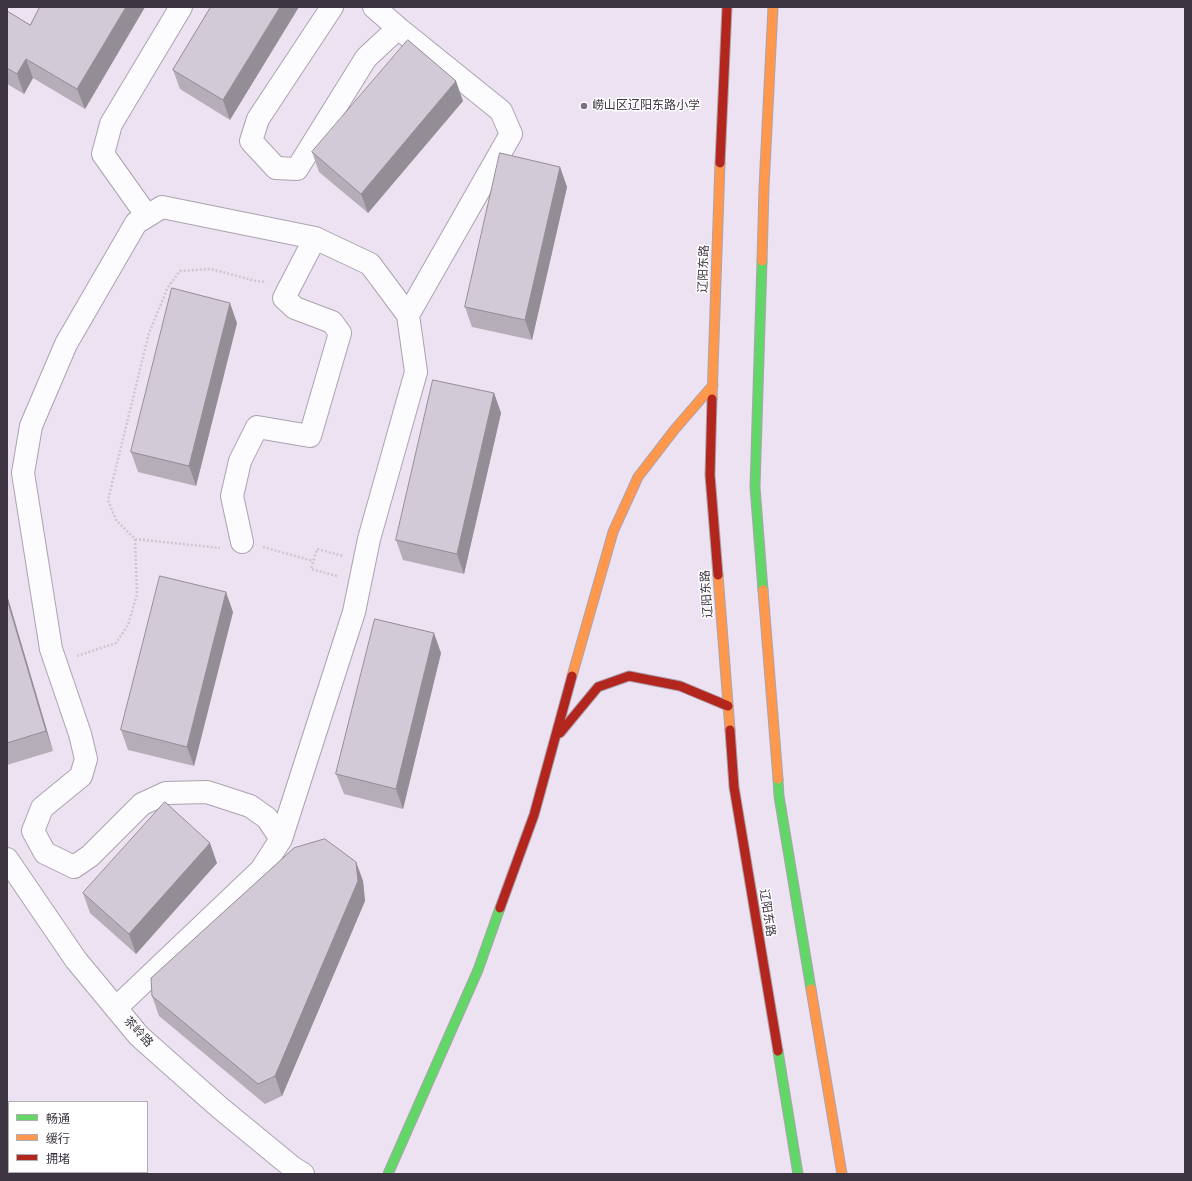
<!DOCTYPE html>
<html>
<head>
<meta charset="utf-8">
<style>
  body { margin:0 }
  #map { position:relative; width:1192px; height:1181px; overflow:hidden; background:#ece2f2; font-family:Arial,"Noto Sans SC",sans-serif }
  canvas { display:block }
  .frame { position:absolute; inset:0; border:8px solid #3d3541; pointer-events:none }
  .legend { position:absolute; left:8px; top:1101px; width:140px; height:72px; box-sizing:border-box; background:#fff; border:1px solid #b1aeb3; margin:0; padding:5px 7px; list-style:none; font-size:12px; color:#3d3541 }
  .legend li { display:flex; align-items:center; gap:8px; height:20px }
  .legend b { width:20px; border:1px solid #b1aeb3 }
</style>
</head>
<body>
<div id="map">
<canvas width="1192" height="1181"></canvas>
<div class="frame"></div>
<ul class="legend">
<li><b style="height:5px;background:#63d668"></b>畅通</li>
<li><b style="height:5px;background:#ff974d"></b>缓行</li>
<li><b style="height:5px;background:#b3261e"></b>拥堵</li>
</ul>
</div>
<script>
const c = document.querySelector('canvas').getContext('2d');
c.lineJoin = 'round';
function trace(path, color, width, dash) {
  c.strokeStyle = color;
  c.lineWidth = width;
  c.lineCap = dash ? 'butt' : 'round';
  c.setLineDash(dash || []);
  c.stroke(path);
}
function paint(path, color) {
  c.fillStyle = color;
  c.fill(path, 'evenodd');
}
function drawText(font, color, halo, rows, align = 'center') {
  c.font = font + ' Arial,"Noto Sans SC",sans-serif';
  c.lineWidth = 3;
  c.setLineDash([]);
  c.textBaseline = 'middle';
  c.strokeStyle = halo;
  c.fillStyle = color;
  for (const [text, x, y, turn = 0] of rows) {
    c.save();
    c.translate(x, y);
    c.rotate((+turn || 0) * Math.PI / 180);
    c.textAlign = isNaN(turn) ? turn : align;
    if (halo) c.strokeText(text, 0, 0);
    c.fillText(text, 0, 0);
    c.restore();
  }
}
const street = new Path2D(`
  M332,7l-74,112 -7,22 25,27 21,1 69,-111 32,-30 -24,-21
  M398,28l103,83 10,23 -103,181
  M147,216l-44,-62 8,-30 70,-117
  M242,542l-10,-46 8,-35 17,-34 53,9 30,-103 -8,-11 -37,-14 -11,-10 31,-60
  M7,859l69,101 63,76 80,71 73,60 11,7
  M116,1008l145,-138 20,-31 73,-227 15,-73 47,-167 -8,-57 -38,-51 -55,-26 -153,-31 -26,16 -70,121 -35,82 -8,47 28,176 29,85 6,25 -5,17 -39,32 -9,23 12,22 29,14 16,-11 52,-52 24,-11 41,-1 43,14 17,12 14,21`);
const fast = new Path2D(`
  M762,261l-7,226 8,103
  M778,779l1,17 32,193
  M778,1051l20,123
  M388,1174l90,-204 22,-62`);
const slow = new Path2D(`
  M762,261l2,-73 9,-181
  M712,399l8,-236
  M718,575l12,155
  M763,590l15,189
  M572,676l41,-144 25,-55 37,-48 38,-44
  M811,989l31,185`);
const jam = new Path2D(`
  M720,163l7,-156
  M712,399l-2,76 8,100
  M730,730l4,57 44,264
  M560,733l38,-46 31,-11 51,10 48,20
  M500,908l34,-93 38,-139`);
trace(street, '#aba3b0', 24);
trace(fast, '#aba3b0', 11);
trace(slow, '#aba3b0', 11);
trace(jam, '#aba3b0', 11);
trace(new Path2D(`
  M135,539l85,9
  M263,547l50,14
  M337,576l-26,-7 6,-20 26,7
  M77,656l39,-13 12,-18 9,-31 -2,-55 -19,-19 -8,-20 41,-167 19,-46 12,-16 31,-2 45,12 10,1`), '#ccc9ce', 2.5, [2, 2]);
trace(street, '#fcfbfd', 22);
trace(fast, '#63d668', 9);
trace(slow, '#ff974d', 9);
trace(jam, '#b3261e', 9);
paint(new Path2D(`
  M40,7h105l-60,102 -52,-31 -9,16 -17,-10v-73l23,14z
  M211,7l19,113 -50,-31 -7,-19z
  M463,101l-95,112 -49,-41 -7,-20z
  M560,167l7,20 -35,153 -60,-13 -7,-20z
  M237,323l-41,163 -58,-14 -7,-20z
  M494,393l7,20 -37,161 -61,-14 -7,-20z
  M7,595l46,156 -46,14z
  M233,612l-39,154 -66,-16 -7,-20z
  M441,653l-38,156 -59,-15 -8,-20z
  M356,862l7,19 2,20 -83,195 -17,8 -106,-88 -7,-20z
  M217,863l-81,91 -46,-41 -7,-20z`), '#b5aeb9');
paint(new Path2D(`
  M126,7h19l-60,102 -8,-20z
  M280,7h19l-69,113 -7,-20z
  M26,59l7,19 -9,16 -7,-20z
  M456,81l7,20 -95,112 -7,-19z
  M560,167l7,20 -35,153 -7,-20z
  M230,303l7,20 -41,163 -7,-20z
  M494,393l7,20 -37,161 -7,-20z
  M226,592l7,20 -39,154 -7,-19z
  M7,595l46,156 -7,-20 -39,-132z
  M434,633l7,20 -38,156 -7,-20z
  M210,843l7,20 -81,91 -7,-20z
  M356,862l7,19 2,20 -83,195 -7,-20z`), '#938d96');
const building = new Path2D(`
  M40,7h86l-49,82 -51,-30 -9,15 -10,-6v-57l23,14z
  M211,7h69l-57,93 -50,-30z
  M408,40l48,41 -95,113 -49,-42z
  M500,153l60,14 -35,153 -60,-13z
  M172,288l58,15 -41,163 -58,-14z
  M433,380l61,13 -37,161 -61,-14z
  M160,576l66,16 -39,155 -66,-17z
  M7,599l39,132 -39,12z
  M375,619l59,14 -38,156 -60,-15z
  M165,802l45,41 -81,91 -46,-41z
  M325,839l31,23 2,19 -83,195 -17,8 -106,-88 -1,-18 143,-130z`);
paint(building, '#d2cad7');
trace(building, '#938d96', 1);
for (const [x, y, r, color] of [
  [584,106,4,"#7a727f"]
]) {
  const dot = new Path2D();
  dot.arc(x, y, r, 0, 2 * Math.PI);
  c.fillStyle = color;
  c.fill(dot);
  trace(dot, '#fff', 1.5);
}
drawText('12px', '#3d3541', '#fff', [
  ["崂山区辽阳东路小学",592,106]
], 'left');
drawText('12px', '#3d3541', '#fff', [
  ["辽阳东路",704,269,-88],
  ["辽阳东路",707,594,-94],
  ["辽阳东路",767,913,81],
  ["茶岭路",138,1032,47]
]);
</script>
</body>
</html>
